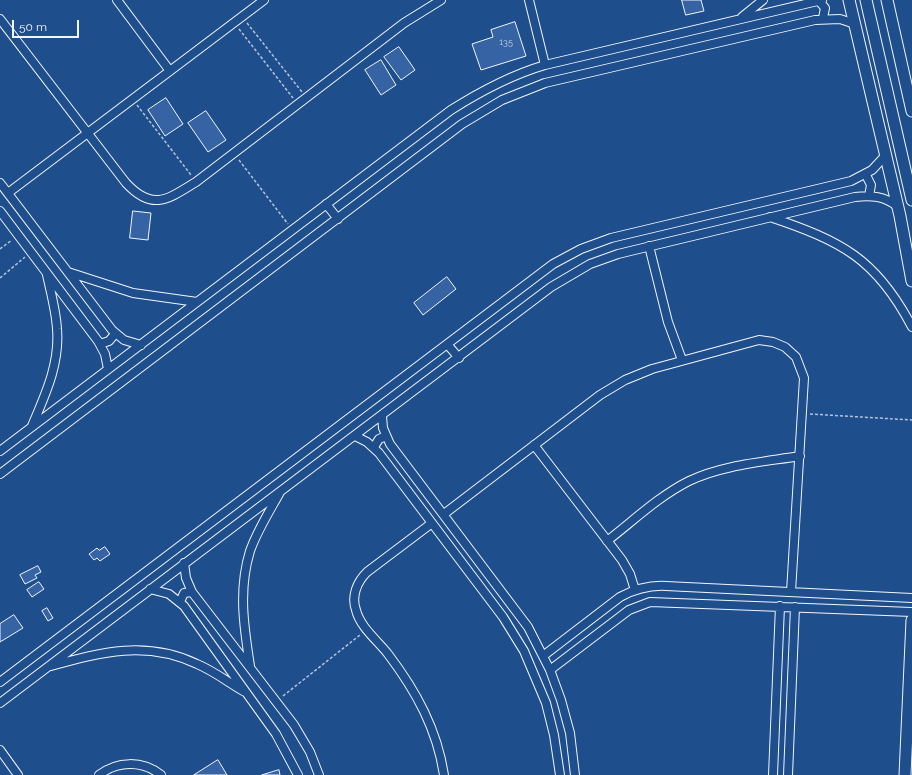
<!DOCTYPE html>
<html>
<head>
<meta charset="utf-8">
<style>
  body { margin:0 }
  #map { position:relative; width:912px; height:775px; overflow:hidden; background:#1f4e8c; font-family:Raleway,sans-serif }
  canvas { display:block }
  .scale { position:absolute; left:12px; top:20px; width:67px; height:18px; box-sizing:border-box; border:2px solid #f2f6ff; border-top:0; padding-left:5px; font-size:12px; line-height:14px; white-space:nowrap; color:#f2f6ff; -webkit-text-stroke:3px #1f4e8c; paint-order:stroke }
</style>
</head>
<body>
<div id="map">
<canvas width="912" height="775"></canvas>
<div class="scale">50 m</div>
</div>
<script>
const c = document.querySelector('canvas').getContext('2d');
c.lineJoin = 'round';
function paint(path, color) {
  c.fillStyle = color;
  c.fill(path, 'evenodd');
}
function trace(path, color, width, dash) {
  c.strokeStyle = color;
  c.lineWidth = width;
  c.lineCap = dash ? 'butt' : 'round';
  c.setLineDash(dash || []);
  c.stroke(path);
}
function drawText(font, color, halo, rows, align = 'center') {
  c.font = font + ' Raleway,sans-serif';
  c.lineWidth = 3;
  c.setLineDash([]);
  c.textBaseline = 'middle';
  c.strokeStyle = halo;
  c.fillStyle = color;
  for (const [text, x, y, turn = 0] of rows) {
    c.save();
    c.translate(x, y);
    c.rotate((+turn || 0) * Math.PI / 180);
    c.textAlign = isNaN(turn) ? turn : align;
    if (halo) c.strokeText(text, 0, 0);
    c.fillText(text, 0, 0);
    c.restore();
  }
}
const building = new Path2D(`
  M682,0h19l3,11 -18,4z
  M515,22l11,34 -45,14 -9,-26 21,-7 -2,-7z
  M399,47l16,23 -14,10 -17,-23z
  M381,60l15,25 -15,10 -16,-25z
  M166,98l17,26 -18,12 -17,-26z
  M206,111l20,29 -18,12 -20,-29z
  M133,211l18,2 -3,27 -18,-2z
  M447,277l9,12 -33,26 -9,-12z
  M105,547l5,7 -10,7 -3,-3 -3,2 -5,-6 8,-6 2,2z
  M38,566l3,6 -6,3 2,3 -12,6 -5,-9z
  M39,582l5,7 -12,8 -5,-7z
  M47,608l6,10 -5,3 -6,-10z
  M14,615l9,13 -23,14v-18z
  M218,760l9,15h-33z
  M279,770l1,5h-18z`);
paint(building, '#3563a3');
trace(building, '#f2f6ff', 1);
const street = new Path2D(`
  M117,0l53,71
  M529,0l16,65
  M819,1l6,7 -2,10
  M742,17l21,-17
  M0,19l126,164c27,29 42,16 70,-1l208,-159 37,-23
  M866,175l5,10 -2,11
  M0,183l112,147 12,10 17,5
  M8,193l256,-193
  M326,204l12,15
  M0,211l98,130 7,13 3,15
  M770,217c71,24 106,41 142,110
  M649,246l19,76 14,38
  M68,272l65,21 64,9
  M100,344l9,-3 6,-7
  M447,344l12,14
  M382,416l1,12 7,16 138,183 22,43 11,30 9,33 5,42
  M32,426c13,-31 28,-62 25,-97 -1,-18 -6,-36 -10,-54
  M355,436l12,6 12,11 124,164 21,34 22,52 8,32 6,40
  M534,445l88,115 8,14 5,16
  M374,447l5,-8 7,-3
  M0,451l451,-341c30,-19 60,-35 94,-45l277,-65
  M0,474l462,-350 40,-24 43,-17 270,-63 25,-1 15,5
  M444,514l156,-119 25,-15 27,-11 107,-29 14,2 12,5 11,10 8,21 -13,214
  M432,523l-65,49c-10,10 -16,24 -11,38 4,17 22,31 32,44 28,37 49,75 56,121
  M607,541c26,-20 52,-45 82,-60 33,-16 74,-19 111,-25
  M184,563l2,15 6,14 102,133 16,27 9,23
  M150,589l19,5 15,12 92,128 22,41
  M180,602l4,-9 8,-1
  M543,656l77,-59c15,-8 29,-12 46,-11l246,12
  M51,666c51,-14 95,-26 146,-2 17,7 32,19 48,28
  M250,666c-6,-39 -12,-76 0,-115 7,-20 19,-39 29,-57
  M550,670l79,-60 21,-8 262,10
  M0,682l553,-418 28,-15 30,-11 240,-57 21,-11 14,-15
  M0,703l551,-416 39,-23 28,-10 237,-57c16,-2 30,-1 43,10
  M0,750l18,25
  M99,775c18,-14 43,-15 62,0
  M773,775l7,-169
  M788,775l7,-168`);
const secondary = new Path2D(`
  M849,0l51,216 12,65
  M866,0l46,200
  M887,0l25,111
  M905,775l7,-155`);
trace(street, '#f2f6ff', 10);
trace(secondary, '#f2f6ff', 13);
trace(new Path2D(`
  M247,23l55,69
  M239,29l54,69
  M137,105l54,70
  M239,160l49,64
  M0,249l12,-9
  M0,278l25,-21
  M810,414l102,6
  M283,696l77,-61`), '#b3c4dc', 1.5, [3, 2]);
trace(street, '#1f4e8c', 8);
trace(secondary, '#1f4e8c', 11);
drawText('9px', '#c3d1e8', null, [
  ["135",506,42]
]);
</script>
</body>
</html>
